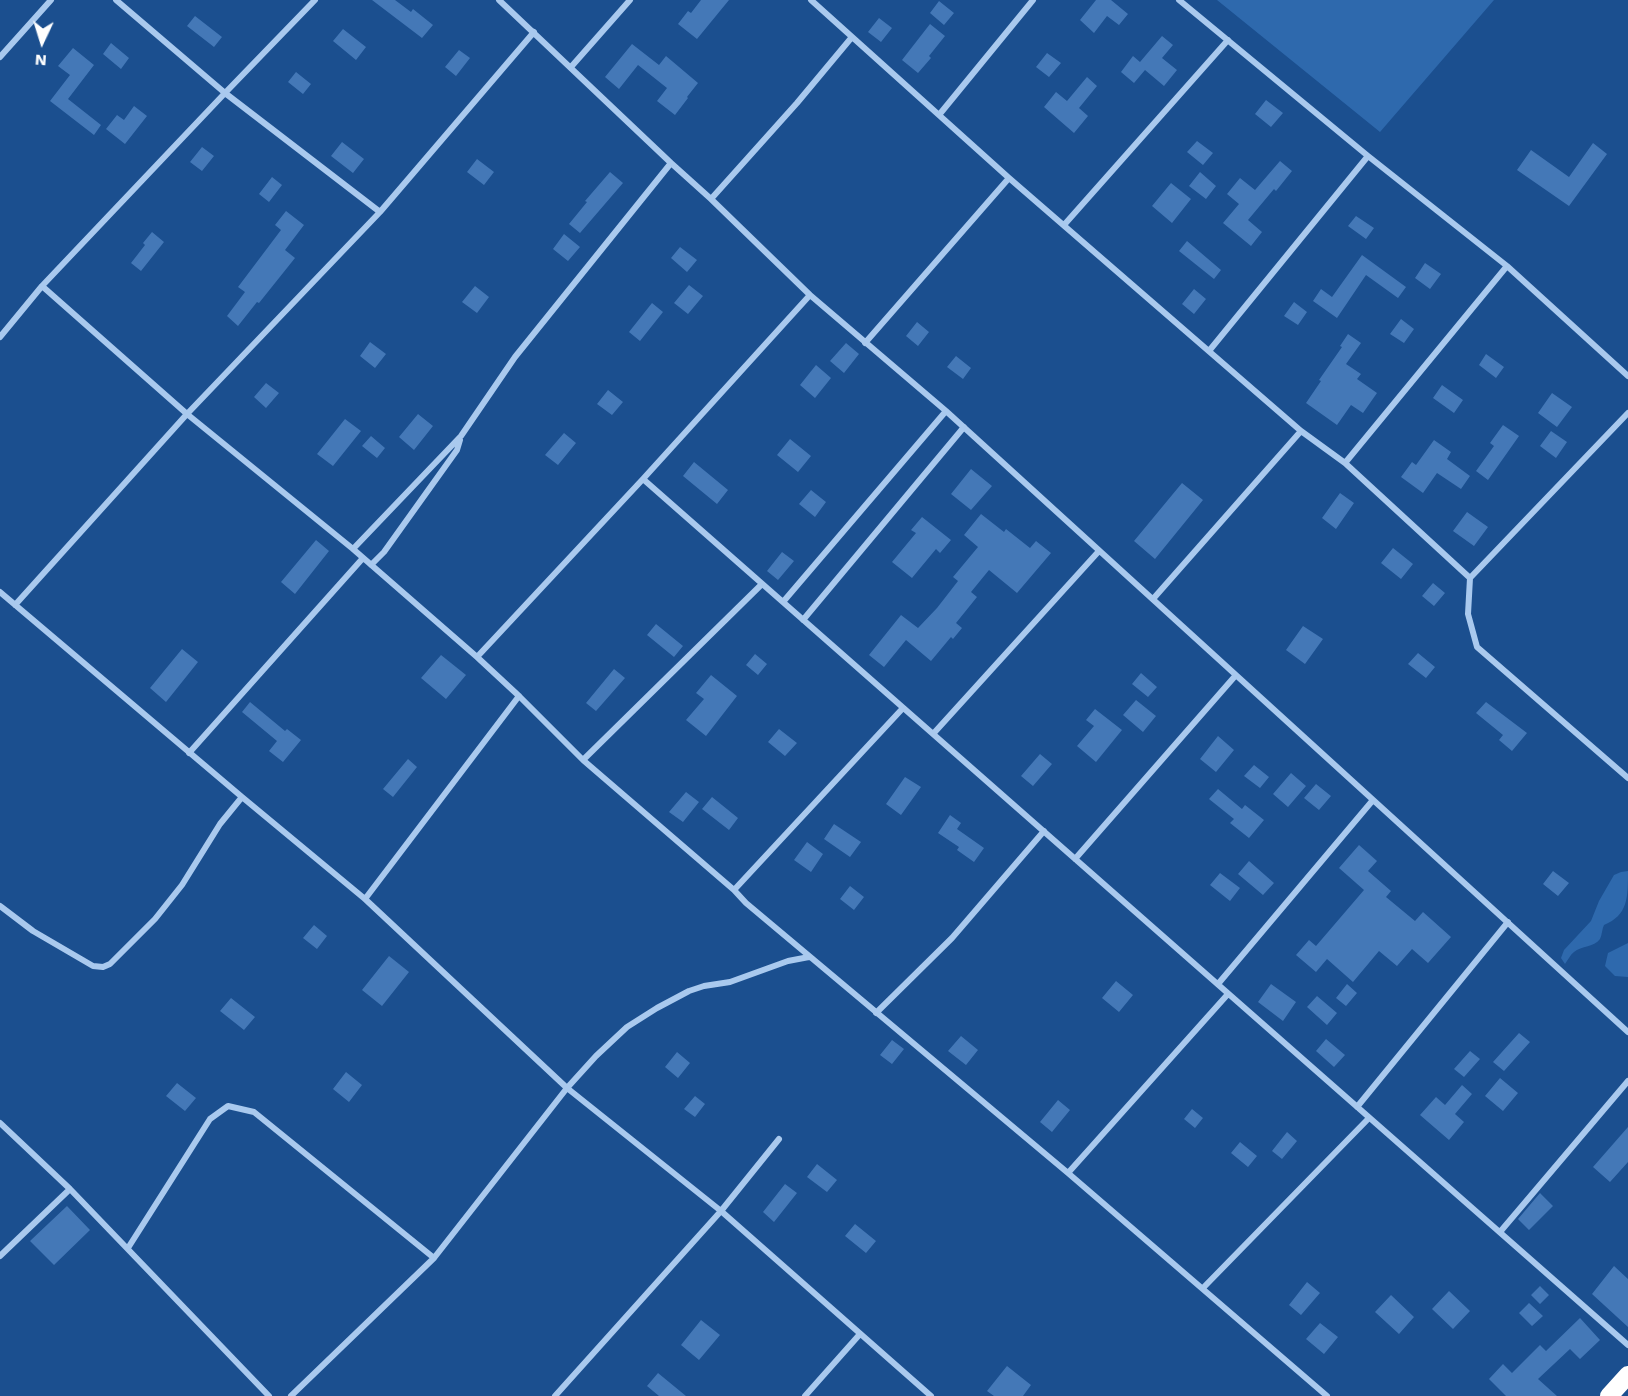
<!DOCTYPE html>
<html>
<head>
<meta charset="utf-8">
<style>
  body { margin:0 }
  #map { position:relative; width:1628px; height:1396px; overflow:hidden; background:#1b4f8f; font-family:"Work Sans",sans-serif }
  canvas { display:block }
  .north { position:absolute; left:12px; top:12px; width:60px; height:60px; -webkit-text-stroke:4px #1b4f8f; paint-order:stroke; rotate:184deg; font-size:16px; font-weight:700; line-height:24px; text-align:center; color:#fff }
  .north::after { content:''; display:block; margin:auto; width:21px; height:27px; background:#fff; clip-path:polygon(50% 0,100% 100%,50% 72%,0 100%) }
</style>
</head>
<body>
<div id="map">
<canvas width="1628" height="1396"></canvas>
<div class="north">N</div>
</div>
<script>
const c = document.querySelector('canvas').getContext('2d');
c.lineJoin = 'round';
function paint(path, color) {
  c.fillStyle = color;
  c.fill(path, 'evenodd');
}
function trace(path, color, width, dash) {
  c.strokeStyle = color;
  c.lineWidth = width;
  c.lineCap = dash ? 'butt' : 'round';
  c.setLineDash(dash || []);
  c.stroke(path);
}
paint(new Path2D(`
  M1217,0h277l-114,132z
  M1628,871c0,27 0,44 -24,54 -2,4 -2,10 -4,14 -5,8 -19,7 -26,13 -4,3 -6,8 -9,12l-4,-6 3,-8 27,-29 8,-20 15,-26 7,-3z
  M1628,943v34l-13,-1 -10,-10 3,-13z`), '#2e69ad');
paint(new Path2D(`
  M372,0h23l16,12 2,-3 20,16 -11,13z
  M701,0h28l-32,39 -19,-15 10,-13 3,2z
  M1096,0h15l17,14 -9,11 -12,-9 -13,17 -14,-13z
  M939,1l15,12 -10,12 -14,-12z
  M195,16l27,21 -8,10 -27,-21z
  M879,18l13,10 -11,14 -13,-10z
  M930,24l15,12 -16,20 2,2 -13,15 -16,-13z
  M343,29l23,18 -10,13 -23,-19z
  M1162,36l11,9 -11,13 15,12 -13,16 -19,-16 -11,13 -13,-11 12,-16 7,6z
  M111,43l18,15 -8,11 -18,-15z
  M632,44l27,21 7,-9 32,27 -11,14 1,1 -13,17 -18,-14 10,-13 -29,-23 -19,24 -14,-12z
  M73,48l21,17 -26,34 33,26 -7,10 -44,-34 20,-26 -12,-9z
  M459,50l11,8 -14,18 -11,-9z
  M1047,53l14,10 -12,14 -13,-10z
  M296,72l15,12 -8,10 -15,-12z
  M1087,77l10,9 -18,22 9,8 -14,17 -30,-26 12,-15 11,9z
  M1266,100l17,13 -12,14 -16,-13z
  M134,106l13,10 -22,28 -19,-15 11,-14 7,5z
  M1197,141l16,12 -10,12 -16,-13z
  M342,142l22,17 -11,14 -22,-17z
  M1593,143l14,11 -38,52 -52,-36 14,-20 38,27z
  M202,147l12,9 -12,15 -12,-9z
  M477,159l17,13 -10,13 -17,-13z
  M1280,161l12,10 -16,20 -2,-2 -26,31 14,12 -11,14 -28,-23 16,-19 -12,-10 13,-16 15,12z
  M610,172l13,11 -43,50 -11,-9 18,-22 -2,-1z
  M1200,172l16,14 -10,13 -17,-13z
  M272,177l10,8 -13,17 -10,-8z
  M1171,183l20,16 -19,24 -20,-17z
  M286,211l18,14 -19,25 10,8 -36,45 -2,-1 -19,24 -11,-10 18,-24 -7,-5 43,-57 -6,-5z
  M1356,216l18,12 -8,11 -18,-13z
  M152,232l12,10 -23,29 -10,-8 14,-18 -2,-2z
  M564,234l16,13 -12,14 -15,-12z
  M1187,241l34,29 -7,9 -35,-28z
  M680,247l17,13 -10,12 -16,-14z
  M1362,255l44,32 -8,11 -32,-23 -29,43 -24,-17 8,-12 11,8z
  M1425,263l16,11 -11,15 -15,-11z
  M689,285l14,11 -15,18 -14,-11z
  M475,286l14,11 -12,16 -15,-11z
  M1194,289l12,10 -12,15 -12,-10z
  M1294,302l13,10 -9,13 -14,-9z
  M652,303l11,9 -23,29 -11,-9z
  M1401,319l13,10 -10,14 -14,-9z
  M917,322l12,10 -11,14 -12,-10z
  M1348,334l13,9 -15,21 15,10 -4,5 20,14 -14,20 -12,-8 -14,20 -31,-22 15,-22 -2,-1 23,-33 -2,-1z
  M370,342l16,12 -11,14 -15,-12z
  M846,343l13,11 -15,19 -14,-12z
  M1486,354l18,13 -8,11 -17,-13z
  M956,356l15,12 -8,11 -16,-12z
  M816,365l15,13 -16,20 -15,-13z
  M266,383l13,10 -13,15 -12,-11z
  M1442,385l21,15 -9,13 -21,-15z
  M608,390l15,12 -11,13 -15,-11z
  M1552,393l20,14 -15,20 -19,-14z
  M418,414l15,12 -19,24 -15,-13z
  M345,419l16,12 -28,35 -16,-12z
  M1503,425l16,11 -31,44 -12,-9 18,-25 -4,-3z
  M1551,431l16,11 -11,16 -16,-12z
  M564,433l12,10 -18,22 -13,-10z
  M371,436l14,12 -8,10 -15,-12z
  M790,439l21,17 -13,16 -21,-17z
  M1434,440l17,12 -4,7 23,17 -9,13 -24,-16 -14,20 -22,-16 11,-15 4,3z
  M694,462l34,28 -11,14 -34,-28z
  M971,469l21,17 -21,24 -20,-16z
  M1182,483l21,17 -48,59 -21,-18z
  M811,490l15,12 -11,15 -16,-13z
  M1340,493l14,10 -18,26 -14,-11z
  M1467,512l21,15 -14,19 -21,-15z
  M981,514l23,18 2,-3 24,19 6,-7 15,12 -34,40 -28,-23 -18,22 6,5 -21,26 6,5 -9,11 -2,-2 -20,24 -25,-21 -22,27 -15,-12 32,-40 17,13 19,-20 21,-27 -5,-4 25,-30 -14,-12z
  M922,517l29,23 -11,13 -4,-4 -24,29 -20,-16 24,-29 -5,-3z
  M316,540l13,11 -34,43 -14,-12z
  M1393,548l20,16 -12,15 -20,-16z
  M782,552l12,9 -16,19 -11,-9z
  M1433,583l12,10 -11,13 -12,-10z
  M656,624l27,22 -9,11 -27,-22z
  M1303,626l20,13 -18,25 -19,-14z
  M182,649l16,13 -32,40 -16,-14z
  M1418,653l17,14 -9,11 -18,-14z
  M755,654l12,10 -9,11 -12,-10z
  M441,655l25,20 -20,24 -25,-21z
  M614,669l11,9 -29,33 -10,-8z
  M1141,673l16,14 -9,10 -16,-13z
  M711,675l26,21 -31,40 -20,-16 18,-21 -8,-6z
  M1136,700l20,16 -13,16 -20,-17z
  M250,702l35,29 2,-2 14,11 -18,22 -14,-11 8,-10 -35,-29z
  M1486,702l41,31 -15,18 -13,-11 4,-5 -27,-22z
  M1095,709l27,21 -26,32 -19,-16 17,-20 -8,-6z
  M779,729l18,14 -12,13 -17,-14z
  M1218,736l16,14 -18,22 -16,-13z
  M1040,754l12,10 -19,22 -12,-10z
  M408,759l9,8 -24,30 -10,-8z
  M1254,765l15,12 -9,11 -16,-12z
  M1291,773l15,13 -18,21 -15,-13z
  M905,777l16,10 -20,28 -15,-11z
  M1316,784l15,12 -12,14 -15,-12z
  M1218,789l24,20 3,-4 19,15 -15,18 -19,-15 4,-4 -25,-20z
  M686,792l13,10 -16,20 -14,-10z
  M712,797l26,21 -9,12 -27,-21z
  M950,815l11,8 -4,6 27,19 -10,14 -17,-12 2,-3 -21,-14z
  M834,824l27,18 -11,15 -26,-18z
  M807,842l16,12 -12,18 -17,-12z
  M1359,845l18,16 -9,10 23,20 -5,6 29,24 8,-9 28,25 -23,26 -16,-14 -15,17 -18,-15 -26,31 -26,-23 -11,13 -20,-17 13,-15 7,6 48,-56 -25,-22z
  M1249,861l25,22 -11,12 -25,-21z
  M1553,871l16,12 -11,13 -15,-12z
  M1220,873l20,15 -10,13 -20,-16z
  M850,886l14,11 -10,13 -14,-11z
  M314,925l13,11 -10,13 -14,-11z
  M389,956l20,16 -27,34 -20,-16z
  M1116,981l17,14 -14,17 -17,-14z
  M1271,984l25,18 -13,19 -25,-19z
  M1347,984l10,9 -11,13 -10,-8z
  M1317,996l20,17 -10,12 -20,-18z
  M231,998l24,19 -11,13 -24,-19z
  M1519,1033l11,9 -26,29 -11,-9z
  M961,1036l17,14 -12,15 -18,-14z
  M1326,1039l19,16 -11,12 -18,-16z
  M892,1040l12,9 -12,15 -12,-9z
  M1470,1051l10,8 -16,18 -10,-8z
  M677,1052l13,11 -12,15 -13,-11z
  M346,1072l16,13 -13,17 -16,-13z
  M1500,1078l18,15 -15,18 -18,-15z
  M177,1083l19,15 -11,13 -19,-15z
  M1462,1085l10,9 -17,20 9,8 -15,18 -29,-25 16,-18 9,8z
  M695,1096l10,8 -10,13 -11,-8z
  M1058,1100l12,10 -18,22 -12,-10z
  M1192,1109l11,9 -8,10 -11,-9z
  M1628,1127v35l-18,20 -17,-15z
  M1287,1132l10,9 -15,18 -10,-8z
  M1240,1142l17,14 -9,11 -17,-14z
  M817,1164l20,16 -10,12 -20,-15z
  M785,1184l12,9 -23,29 -11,-10z
  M1540,1193l13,13 -24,24 -11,-11z
  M67,1206l23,24 -36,35 -24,-24z
  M855,1224l21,17 -10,12 -21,-17z
  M1614,1266l14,13v48l-36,-33z
  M1307,1282l13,11 -19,22 -12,-10z
  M1540,1286l9,9 -9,9 -9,-9z
  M1449,1291l21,20 -17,18 -21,-20z
  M1391,1295l23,22 -15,17 -24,-22z
  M1529,1303l14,13 -11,10 -13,-13z
  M1580,1318l20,22 -20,19 -10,-10 -32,30 19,17h-51l-17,-17 14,-15 9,9 28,-28 6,6z
  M701,1320l19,15 -21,25 -18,-15z
  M1320,1323l18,14 -14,17 -18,-15z
  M1007,1366l24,19 -8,11h-29l-7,-5z
  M658,1373l28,23h-27l-12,-10z`), '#4478b7');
trace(new Path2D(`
  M116,0l109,93 155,119
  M499,0l172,163 40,36 99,96 136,116 682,621
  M811,0l198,178 292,253 44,32 125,115
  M1179,0l189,156 139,110 121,110
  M0,57l51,-57
  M571,67l59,-67
  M939,115l94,-115
  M711,199l86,-96 55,-66
  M1064,225l164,-185
  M42,286l145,128 166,135 124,108 42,39 64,64 151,130 12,13 322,270 259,223
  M0,337l42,-51 183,-193 90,-93
  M865,343l144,-165
  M1209,351l159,-195
  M1628,413l-158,165 -2,36 9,33 151,131
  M1345,463l162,-197
  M643,479l985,866
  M353,549l108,-113 54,-79 156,-194
  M371,565l13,-13 73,-102 3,-10
  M0,592l242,205 123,102 202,189 154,123 210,185
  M1153,599l148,-168
  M783,602l163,-191
  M15,605l172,-191 193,-202 154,-180
  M803,620l161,-193
  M477,657l166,-178 167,-184
  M933,734l166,-183
  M189,753l174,-195
  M583,760l179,-176
  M1075,859l161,-184
  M734,890l169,-182
  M365,899l154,-203
  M0,906l33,25 60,35 10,1 7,-3 45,-45 27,-34 38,-61 22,-27
  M1218,984l155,-184
  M876,1013l76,-75 92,-107
  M1357,1107l151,-185
  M0,1123l70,66 199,207
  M1068,1173l160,-179
  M1500,1232l128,-151
  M128,1248l82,-129 18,-13 26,6 180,146
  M0,1256l70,-67
  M1203,1288l166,-170
  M291,1396l143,-138 133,-170 29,-32 31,-29 30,-19 32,-17 15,-5 26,-4 58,-21 21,-4
  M555,1396l166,-185 58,-72
  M805,1396l55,-62`), '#a9c9ee', 6);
trace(new Path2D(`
  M1609,1396l19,-21`), '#fff', 18);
</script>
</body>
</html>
